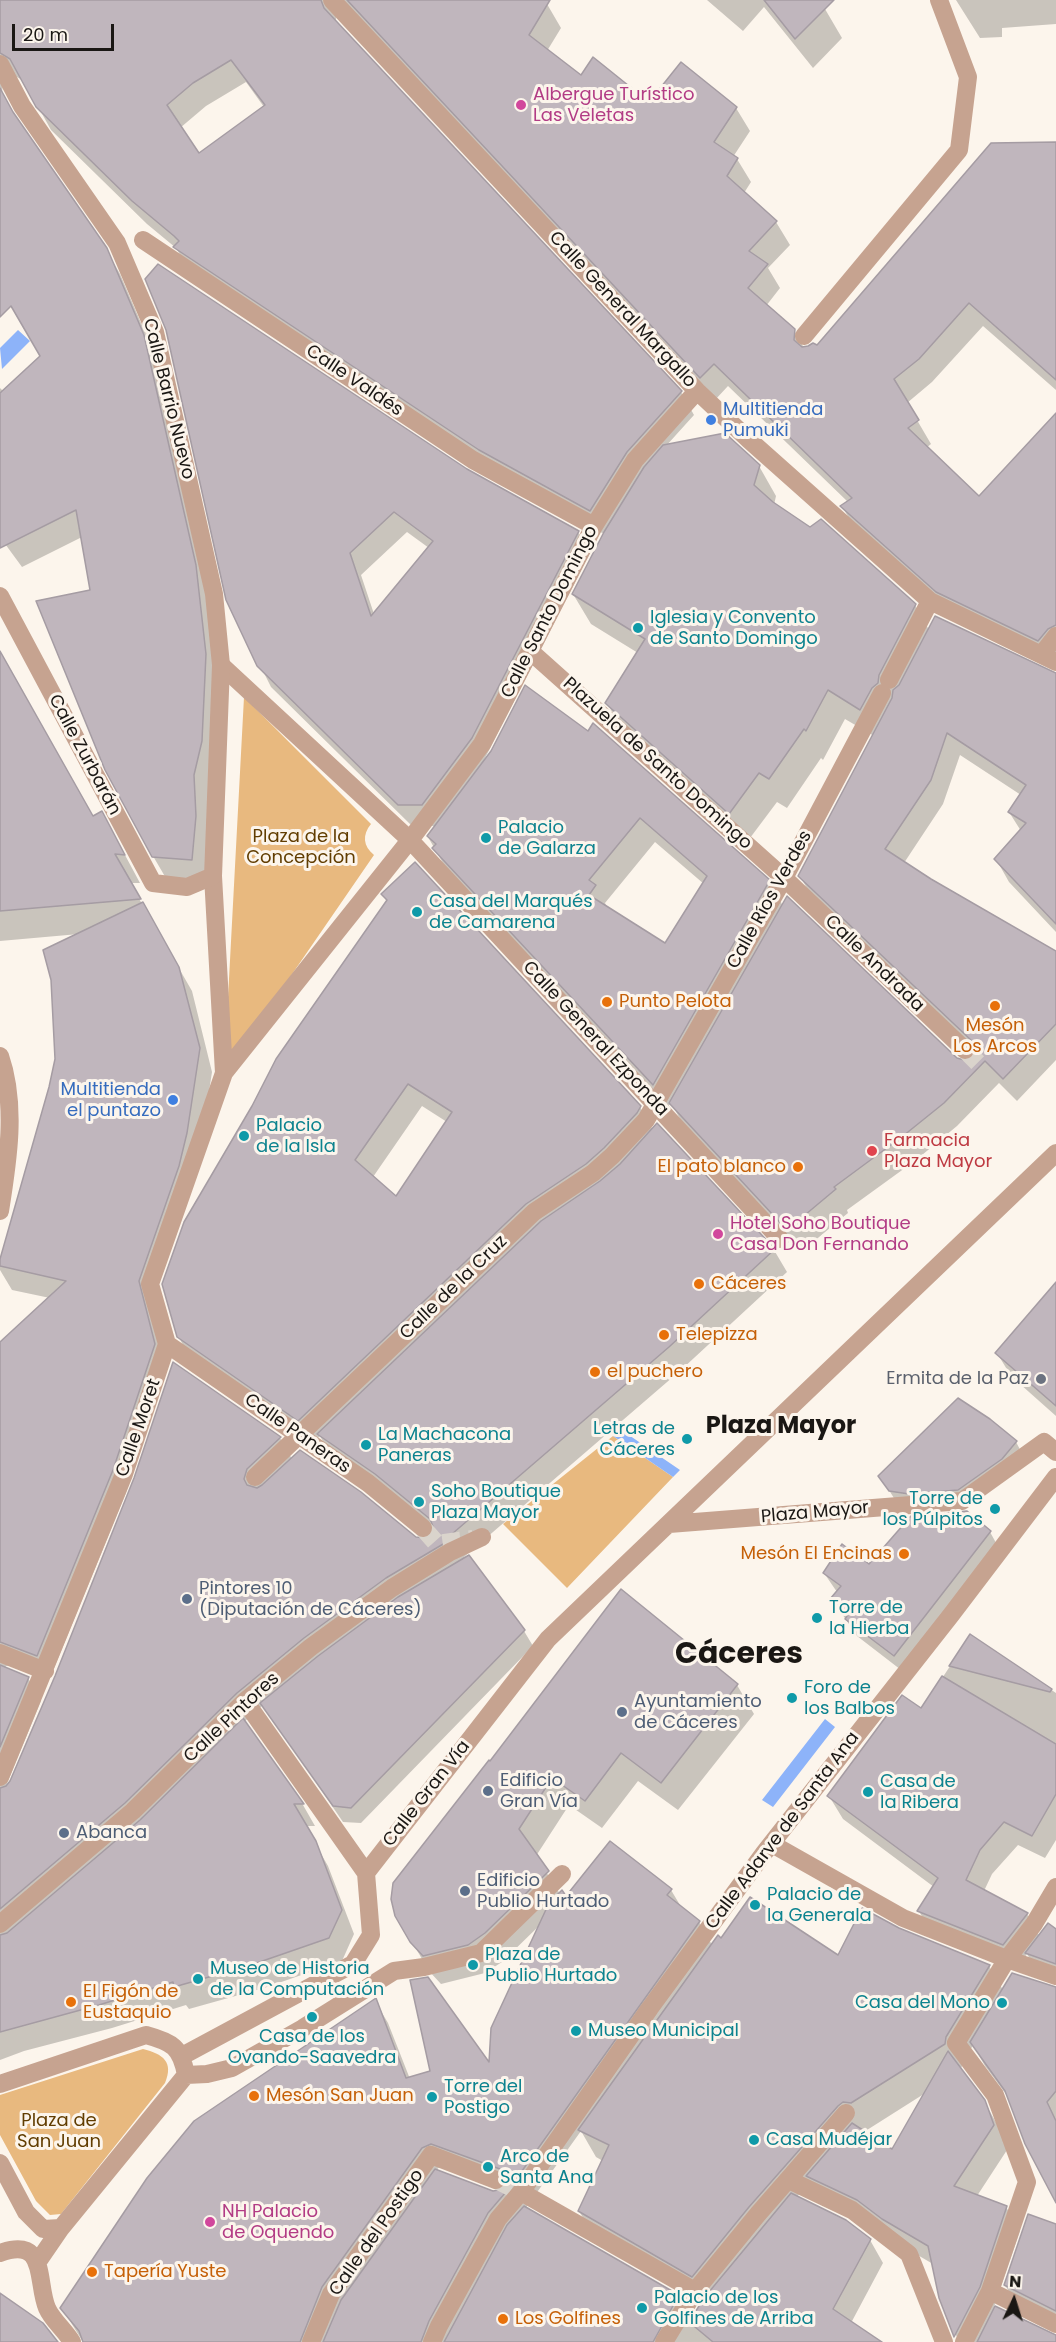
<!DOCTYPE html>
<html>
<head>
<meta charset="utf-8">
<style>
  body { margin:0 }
  #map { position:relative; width:1056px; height:2342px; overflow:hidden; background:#fcf5ec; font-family:Poppins,sans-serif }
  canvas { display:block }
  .north { position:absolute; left:984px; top:2270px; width:60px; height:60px; -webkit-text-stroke:4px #fcf5ec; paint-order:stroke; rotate:4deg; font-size:16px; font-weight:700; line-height:24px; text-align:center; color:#1a1714 }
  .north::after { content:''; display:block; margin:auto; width:21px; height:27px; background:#1a1714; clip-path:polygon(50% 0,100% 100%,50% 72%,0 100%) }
  .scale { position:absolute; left:12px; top:24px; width:102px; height:27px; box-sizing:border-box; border:3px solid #1a1714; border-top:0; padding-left:8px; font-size:18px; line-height:21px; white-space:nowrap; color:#1a1714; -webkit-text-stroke:4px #fcf5ec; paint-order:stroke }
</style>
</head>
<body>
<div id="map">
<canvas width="1056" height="2342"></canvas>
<div class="north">N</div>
<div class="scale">20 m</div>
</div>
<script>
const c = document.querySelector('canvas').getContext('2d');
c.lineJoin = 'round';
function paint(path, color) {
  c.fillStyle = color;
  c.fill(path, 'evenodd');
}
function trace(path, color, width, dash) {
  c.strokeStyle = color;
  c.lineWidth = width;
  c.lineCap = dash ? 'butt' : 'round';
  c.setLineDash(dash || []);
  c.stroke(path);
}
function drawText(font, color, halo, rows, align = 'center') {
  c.font = font + ' Poppins,sans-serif';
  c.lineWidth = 6;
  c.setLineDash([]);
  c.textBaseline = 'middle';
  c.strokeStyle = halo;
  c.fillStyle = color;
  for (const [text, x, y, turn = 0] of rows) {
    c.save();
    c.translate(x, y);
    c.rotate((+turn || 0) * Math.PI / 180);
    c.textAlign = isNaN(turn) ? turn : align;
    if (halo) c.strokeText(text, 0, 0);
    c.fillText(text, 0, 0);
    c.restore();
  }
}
paint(new Path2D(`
  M244,697l127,127c-9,11 -8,22 3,31l-150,218z
  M613,1436l60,41 -106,111 -64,-64z
  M143,2049c20,5 31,13 22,34l-104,131 -11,1 -14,-14 -36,-66v-40z`), '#e8b97f');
paint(new Path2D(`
  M18,330l12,11 -28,28 -2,-21z
  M620,1429l60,41 -7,7 -60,-41z
  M825,1719l10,8 -62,80 -11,-7z`), '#8db3f9');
paint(new Path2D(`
  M0,0h541l6,4 14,24 -14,23 35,26 68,27 86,4 14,23 -17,26 4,2 14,23 -7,11 32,29 14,23 -22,23 12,20 -14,18 28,24 10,18 13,-1 239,-204v247l-73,-64 -51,56 -25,21 24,41 -5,4 54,51 76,-84v244l-105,-44 -96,-86 -13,-23 6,-4 -120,-116 -13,14 -378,-384 -2,6 346,370 13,23 -28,31 93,20 17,30 -2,9 141,100 14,25 127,45v257l-47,-50 -13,-23 25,-28 -12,-19 12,-17 -61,-40 -17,49 -39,59 152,89v108l-39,41 -18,-18 -42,43 -41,34 -69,50 1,3 -47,39 -117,-126 -13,-23 -4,5 -219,-236 -20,-35 9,-11h-25l-141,-139 -44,-88 239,-128 112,61 12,21 -106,207 1,1 7,-10 34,-64 243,194 14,25 174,154 11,2 7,-4 1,-4 -163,-155 -13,-23 74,-140 -29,-17 -22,41 -2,-2 -34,50 -10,-6 -30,40 -123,-109 -17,-30 31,-50 -47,-29 -18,-30 31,-60 -110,-60 -305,-204 -13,-22 -29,-24 -96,-94 -27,-49 -9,-5 -12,6 -1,11 14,27 90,129 14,25 37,86 52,230 9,89 -13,204 -38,-3 -14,-24 -62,-264 -9,-55 -60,30 -22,-30v-149l4,4 37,-36 -32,-55 -9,-7zM246,82l18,25 -66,48 -18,-27 26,-22zM407,532l22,16 -55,66 -13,-39zM655,842l49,42 -39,61 -57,-36 -3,-6z
  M707,0h110l8,9 17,29 -29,30 -49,-61 -21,24z
  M956,0h100v24l-54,4v9l-22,1z
  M0,652l93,166 25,24 22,41h-10l62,108 20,81 -13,85 -48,148 16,63 -41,125 -76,185 -32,-13 -12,1 -1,3 23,9 13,23 -35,85 6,-4 124,-303 144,-41 12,21 123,79 12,2 7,-7 -44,-36 -58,-40 -12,-21 -8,8 -120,-83 -14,-25 209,-434 -4,-7 257,212 13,23 121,120 13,22 -106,98 -217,187 60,74 9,15 -172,177 -18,-1 -80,-117 -19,17 59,83 12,21h-10l23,40 26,68 -12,27 -78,27 -75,21 -3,-4 -74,23 -88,23 -24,9v-716l50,-46 -38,-8 -12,-20v-6l50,-177 29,-153 -79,7zM422,1106l25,16 -51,76 -23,-21z
  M1056,1284v132l-45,-40 -14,-23z
  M1016,1442l8,15 -57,48 -68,1 -19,-30z
  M990,1532l10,18 -95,123 -48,-37 -25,-37 5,-7 -13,-19 45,-7z
  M970,1636l86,57v147l-11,18 -27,-13 -26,29 -8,17 43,23 13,23 16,-6v52l-15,-6 -14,-23 -10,14 -85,-33 -13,-24 15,-24 -91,-68 -14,-23 92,-86z
  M737,1685l17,29 -76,96 -40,-29 -36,47 -33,-23 -33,51 24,38 6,4 105,-8 12,20 16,12 13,23 9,-5 117,17 60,-27 91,36 14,24 53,-3v213l-45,-99 -26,-35 -12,-21 -13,25 24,31 14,25 9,24 -30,46 29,11 14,24 -26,76 62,29v6h-97l-19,-44 -7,-34 -36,-21 -86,-62 -15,17 74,42 13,23 -32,60 24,16 8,3h-435l3,-7 -2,-3 -5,10h-361l-21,-34 313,-307 13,22 22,56 80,-12 51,-143 -39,38 -17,11 -44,11 -12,-13 -32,-55 92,-154zM927,2092l-34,59 -36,-22 10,1zM581,2131l15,26 7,4 -24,50 16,27 109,63 -12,19 -14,-24 -153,-87zM449,2167l55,21 -7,5 -60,-22 1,-3z
  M1056,2226v101l-37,-18 -14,-24z`), '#0003');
const building = new Path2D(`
  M0,0h321l3,8 358,383 -55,61 -37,59 -111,-61 -306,-203 6,-6 -5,-5 -42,-35 -96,-94 -26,-48 -10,-6zM231,60l34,45 -66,48 -32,-48 26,-22z
  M347,0h203l-21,35 52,40 12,-18 56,45 32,-40 56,45 -23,35 24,16 -11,18 50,45 -28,30 19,13 -20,24 47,41 -1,11 8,7 6,-1 5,-3 4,2 174,-202 65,-1v238l-87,-77 -50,56 -25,20 25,41 -11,8 71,68 77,-83v212l-8,4 -10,12 -102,-49 -96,-86 12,-8 -138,-134 -14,14z
  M764,0h70l-39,39z
  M0,88l13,24 94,136 37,87 52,230 10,89 -4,87 -8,34 2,41 -4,44 -40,-3 -47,-87 -69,-169 54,-11 -14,-80 -76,38v-155l40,-37 -29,-50 -11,11z
  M158,264l309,205 112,62 -107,207 -50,67h-24l-141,-139 -31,-66 -60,-270 -21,-51zM394,512l39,29 -62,75 -21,-63z
  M725,433l35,32 -6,20 19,17 37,25 11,-8 95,85 -37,71 -1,8 -6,5 -12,22 -32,-20 -22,41 -2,-2 -35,50 -10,-6 -30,41 -124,-111 40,-64 -73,-45 32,-62 40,-65 19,-22z
  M935,616l121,57v251l-62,-65 32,-36 -18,-11 18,-27 -79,-52 -16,47 -46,69 46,30 125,72v73l-53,55 -18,-18 -41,42 -41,33 -69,51 2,2 -49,41 -118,-127 118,-207 170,162 11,3 6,-4 2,-10 -3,-5 -175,-166 94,-178 1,-8 6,-5z
  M0,651l93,165 9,-5 23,44 -10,-1 26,45 -141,12z
  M525,685l63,46 5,-8 177,157 -117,205 -221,-237 4,-4 -9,-8 64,-85zM640,818l67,58 -42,67 -76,-48 7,-10 -7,-5z
  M415,862l226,244 -4,7 -33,35 -18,16 -60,40 -228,217 -121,-84 -15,-53 22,-62 68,-116 24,-47 111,-159 -6,-6zM408,1084l44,28 -56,84 -41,-36z
  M143,902l36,65 21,81 -13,85 -8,33 -40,115 16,63 -42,126 -76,186 -37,-14v-300l66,-61 -66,-15v-7l49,-172 6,-28 -4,-79 -8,-30z
  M657,1123l118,126 -106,98 -217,187 3,3 -69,41 -82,60 -67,55 -112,110 -125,106v-121l6,-2 4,-5 45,-105 79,-198 39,-116 108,75 -34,32 -3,10 3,6 10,3 5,-3 38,-35 61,42 55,45 12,1 6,-9 -4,-10 -55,-45 -58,-40 224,-213 59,-40 20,-17z
  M1056,1282v124l-61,-53z
  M958,1398l32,21 27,22 -15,18 -44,31 -49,4 -20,-3 -11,-15z
  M967,1511l24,20 -97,125 -49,-37 4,-6 -19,-14 11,-13 -18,-13 19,-29 27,20 42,-48z
  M469,1555l56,75 -174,178 -18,-2 -73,-103 58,-47 80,-59z
  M621,1589l117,95 -77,99 -40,-30 -36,48 -33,-23 -33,51 30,42 -64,62 -17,12 -45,11 -13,-14 -15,-26 -4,-17 2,-16 96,-123 1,1z
  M970,1634l82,55 -2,3 -101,-26z
  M0,1665l29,12 -29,70z
  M942,1676l114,68v50l-24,42 -28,-14 -24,28 -14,30 62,33 -25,32 -86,-34 21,-33 -111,-82 75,-101 19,13z
  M243,1718l61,86h-10l22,37 26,69 -13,28 -78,27 -77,22 -1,-5 -74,23 -99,27v-97l7,-2 133,-113z
  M610,1841l62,48 -5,6 33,26 -188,264 -24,28 -59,108 -8,21h-98l18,-42 94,-131 58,22 10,-2 3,-4 1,-7 -7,-9 -69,-25 -9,4 -100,139 -22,55h-217l-4,-11 -19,-23 87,-130 47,-57 182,-123 30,80 24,-7 -20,-91 18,-3 61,85 2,-34 58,-125 13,-13 4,6z
  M750,1897l88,58 24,-47 37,20 91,37 -44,72 -1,7 -94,59 -8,-1 -5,4 -89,101 -57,70 -114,-66 31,-66 -31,-15 140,-195 3,3z
  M1048,1923l8,6v35l-31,-11z
  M1012,1973l44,14v104l-9,11 9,19v82l-31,-59 -20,-53 -35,-49z
  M948,2051l37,49 9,25 -40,61 53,20 -27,81 -26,50 -15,-39 -11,-52 -46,-27 -25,-19 -51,-24 46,-53 40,26z
  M791,2193l55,27 25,19 -38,70 49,33h-169l-24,-20 15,-24z
  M524,2206l155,89 -26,47h-209l63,-117z
  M1028,2214l28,10v87l-52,-26z
  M0,2293l43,30 15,19h-58z
  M995,2306l61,29v7h-79z`);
paint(building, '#c0b6bd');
trace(building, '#a59ca3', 1.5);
trace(new Path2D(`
  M965,1050l16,16
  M423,1528l14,16 36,-5`), '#dad4cc', 18, [18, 9]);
trace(new Path2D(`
  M496,2180l25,12`), '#dad4cc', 18, [18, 9]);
trace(new Path2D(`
  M804,336l155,-186 9,-73 -29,-77
  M221,665l189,175 370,399
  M213,876l11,197
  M167,1344l201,139 55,45
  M255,1477l279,-265 59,-39 19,-17 34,-36 138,-242 181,172
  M669,1524l293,-23 82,-59 12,10
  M0,1653l45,18
  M245,1701l121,172
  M0,1777l124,-303 43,-130 -17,-60 74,-211 186,-233 72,-96 48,-93
  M772,1844l131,74 104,41 49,17
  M0,1924l133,-113 112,-110 66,-54 81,-59 58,-36 32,-15
  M182,2056l171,-92 18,-29 -5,-62 182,-234 508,-486
  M186,2075l21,-1 25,-6 71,-40 91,-57 30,-4 57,-14 81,-79
  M0,2084l146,-49c26,7 35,12 40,40l-125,153 -24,35
  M0,2163l26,49 17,17 18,-1
  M789,2180l63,30 57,44 35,88
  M521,2192l174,99
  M0,2253c48,-17 36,29 47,55 5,12 18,22 25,34
  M990,2291l66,33
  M311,2342l20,-48 100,-139 65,25
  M432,2342l7,-16 59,-107 23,-27 129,-184 114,-155 187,-238 105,-138
  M664,2342l31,-51 63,-77 88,-101
  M964,2342l26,-51 37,-109 -32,-87 -39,-52 51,-84 27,-35 22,-37`), '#c6a390', 18);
trace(new Path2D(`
  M332,0l365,391 51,48 182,162 126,61
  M0,64l22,42 95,137 38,89 59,262 7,71 -8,211 -26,11 -34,-4 -153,-287
  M143,240l330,220 121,66
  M697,391l-62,69 -41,66 -64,125 254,227 98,-185
  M1042,654l14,-18
  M889,680l41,-79
  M0,1056c17,49 8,105 0,155`), '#c6a390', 18);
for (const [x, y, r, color] of [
  [521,105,6,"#d1479c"],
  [711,420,6,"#3f7fe0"],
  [638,628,6,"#0f9aa8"],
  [486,838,6,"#0f9aa8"],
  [417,912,6,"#0f9aa8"],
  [607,1002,6,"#e8710a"],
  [995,1006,6,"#e8710a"],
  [173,1100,6,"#3f7fe0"],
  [244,1136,6,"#0f9aa8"],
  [872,1151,6,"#e0444e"],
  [798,1167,6,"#e8710a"],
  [718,1234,6,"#d1479c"],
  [699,1284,6,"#e8710a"],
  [664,1335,6,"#e8710a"],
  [595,1372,6,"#e8710a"],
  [1041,1379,6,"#6b7280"],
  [687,1439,6,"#0f9aa8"],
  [366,1445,6,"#0f9aa8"],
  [419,1502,6,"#0f9aa8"],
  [995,1509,6,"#0f9aa8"],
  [904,1554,6,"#e8710a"],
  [187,1599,6,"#5c6f8a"],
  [817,1618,6,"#0f9aa8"],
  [792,1698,6,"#0f9aa8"],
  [622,1712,6,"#5c6f8a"],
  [488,1791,6,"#5c6f8a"],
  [868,1792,6,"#0f9aa8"],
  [64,1833,6,"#5c6f8a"],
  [465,1891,6,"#5c6f8a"],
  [755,1905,6,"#0f9aa8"],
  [473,1965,6,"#0f9aa8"],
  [198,1979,6,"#0f9aa8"],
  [71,2002,6,"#e8710a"],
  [1002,2003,6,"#0f9aa8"],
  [312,2017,6,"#0f9aa8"],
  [576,2031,6,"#0f9aa8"],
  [254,2096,6,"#e8710a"],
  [432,2097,6,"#0f9aa8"],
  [754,2140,6,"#0f9aa8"],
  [488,2167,6,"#0f9aa8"],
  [210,2222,6,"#d1479c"],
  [92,2272,6,"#e8710a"],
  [642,2308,6,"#0f9aa8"],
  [503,2319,6,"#e8710a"]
]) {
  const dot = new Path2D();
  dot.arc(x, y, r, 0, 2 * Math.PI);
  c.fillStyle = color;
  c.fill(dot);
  trace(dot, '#fcf5ec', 2);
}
drawText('18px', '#b23c85', '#fcf5ec', [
  ["Albergue Turístico",533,95],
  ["Las Veletas",533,116],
  ["Hotel Soho Boutique",730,1224],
  ["Casa Don Fernando",730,1245],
  ["NH Palacio",222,2212],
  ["de Oquendo",222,2233]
], 'left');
drawText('18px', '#1a1714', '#fcf5ec', [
  ["Calle General Margallo",622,310,47],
  ["Calle Valdés",354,381,34],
  ["Calle Barrio Nuevo",168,399,76],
  ["Calle Santo Domingo",550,612,-63],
  ["Calle Zurbarán",84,755,62],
  ["Plazuela de Santo Domingo",657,764,42],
  ["Calle Ríos Verdes",770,900,-61],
  ["Calle Andrada",874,964,44],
  ["Calle General Ezponda",595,1039,47],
  ["Calle de la Cruz",454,1288,-44],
  ["Calle Moret",139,1428,-71],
  ["Calle Paneras",297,1434,35],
  ["Plaza Mayor",815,1513,-5],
  ["Calle Pintores",232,1718,-43],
  ["Calle Gran Vía",427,1794,-52],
  ["Calle Adarve de Santa Ana",783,1831,-53],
  ["Calle del Postigo",377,2233,-55]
]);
drawText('18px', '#366cbe', '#fcf5ec', [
  ["Multitienda",723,410],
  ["Pumuki",723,431],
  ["Multitienda",161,1090,"right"],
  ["el puntazo",161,1111,"right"]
], 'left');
drawText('18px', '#0d838f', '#fcf5ec', [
  ["Iglesia y Convento",650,618],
  ["de Santo Domingo",650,639],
  ["Palacio",498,828],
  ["de Galarza",498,849],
  ["Casa del Marqués",429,902],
  ["de Camarena",429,923],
  ["Palacio",256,1126],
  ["de la Isla",256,1147],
  ["Letras de",675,1429,"right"],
  ["Cáceres",675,1450,"right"],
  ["La Machacona",378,1435],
  ["Paneras",378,1456],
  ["Soho Boutique",431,1492],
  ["Plaza Mayor",431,1513],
  ["Torre de",983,1499,"right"],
  ["los Púlpitos",983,1520,"right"],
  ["Torre de",829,1608],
  ["la Hierba",829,1629],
  ["Foro de",804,1688],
  ["los Balbos",804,1709],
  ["Casa de",880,1782],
  ["la Ribera",880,1803],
  ["Palacio de",767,1895],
  ["la Generala",767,1916],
  ["Plaza de",485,1955],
  ["Publio Hurtado",485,1976],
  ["Museo de Historia",210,1969],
  ["de la Computación",210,1990],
  ["Casa del Mono",990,2003,"right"],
  ["Museo Municipal",588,2031],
  ["Casa de los",312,2037,"center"],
  ["Ovando-Saavedra",312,2058,"center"],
  ["Torre del",444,2087],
  ["Postigo",444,2108],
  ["Casa Mudéjar",766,2140],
  ["Arco de",500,2157],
  ["Santa Ana",500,2178],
  ["Palacio de los",654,2298],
  ["Golfines de Arriba",654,2319]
], 'left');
drawText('18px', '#613d01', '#fcf5ec', [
  ["Plaza de la",301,837],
  ["Concepción",301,858],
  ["Plaza de",59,2121],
  ["San Juan",59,2142]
]);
drawText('18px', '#c56008', '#fcf5ec', [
  ["Punto Pelota",619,1002],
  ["Mesón",995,1026,"center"],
  ["Los Arcos",995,1047,"center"],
  ["El pato blanco",786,1167,"right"],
  ["Cáceres",711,1284],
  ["Telepizza",676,1335],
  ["el puchero",607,1372],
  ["Mesón El Encinas",892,1554,"right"],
  ["El Figón de",83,1992],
  ["Eustaquio",83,2013],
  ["Mesón San Juan",266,2096],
  ["Tapería Yuste",104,2272],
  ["Los Golfines",515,2319]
], 'left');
drawText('18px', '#be3a42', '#fcf5ec', [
  ["Farmacia",884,1141],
  ["Plaza Mayor",884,1162]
], 'left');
drawText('18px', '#5b616d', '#fcf5ec', [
  ["Ermita de la Paz",1029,1379]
], 'right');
drawText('18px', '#4e5e75', '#fcf5ec', [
  ["Pintores 10",199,1589],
  ["(Diputación de Cáceres)",199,1610],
  ["Ayuntamiento",634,1702],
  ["de Cáceres",634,1723],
  ["Edificio",500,1781],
  ["Gran Vía",500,1802],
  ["Abanca",76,1833],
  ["Edificio",477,1881],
  ["Publio Hurtado",477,1902]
], 'left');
drawText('bold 24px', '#1a1714', '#fcf5ec', [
  ["Plaza Mayor",781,1427]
]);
drawText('bold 30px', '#1a1714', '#fcf5ec', [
  ["Cáceres",739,1655]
]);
</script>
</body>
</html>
